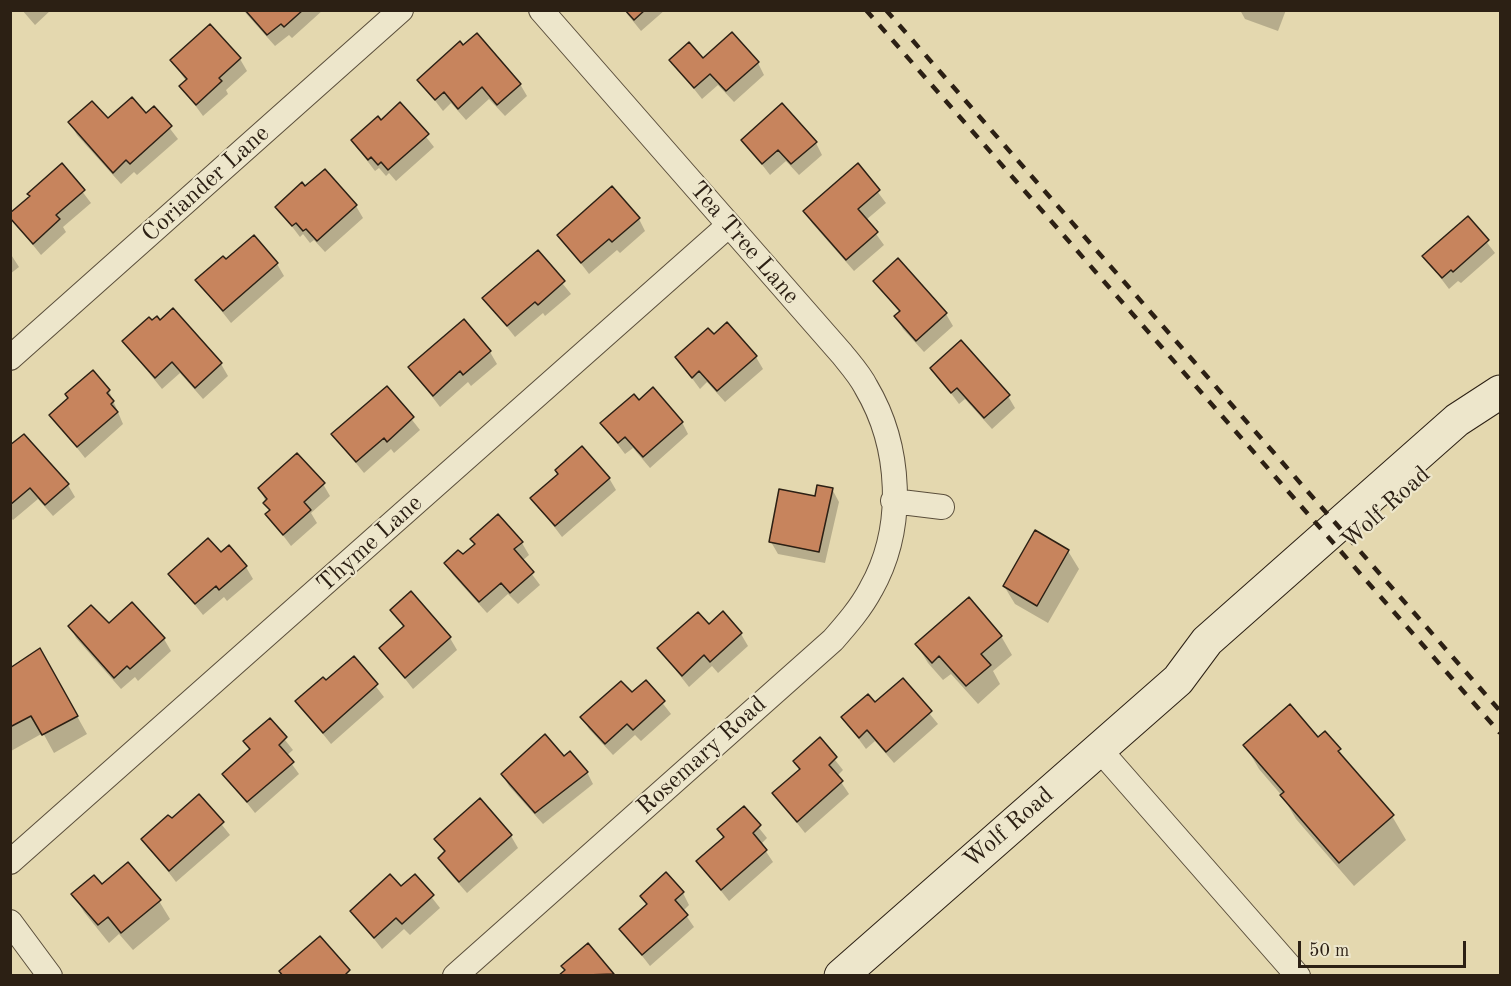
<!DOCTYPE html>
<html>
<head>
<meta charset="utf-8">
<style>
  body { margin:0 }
  #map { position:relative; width:1511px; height:986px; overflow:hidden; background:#e4d8af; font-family:"Old Standard TT",serif }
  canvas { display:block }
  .frame { position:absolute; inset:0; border:12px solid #2c2014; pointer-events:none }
  .scale { position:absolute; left:1298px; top:941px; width:168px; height:27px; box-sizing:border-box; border:3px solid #2c2014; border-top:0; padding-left:8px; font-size:18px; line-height:21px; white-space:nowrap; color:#2c2014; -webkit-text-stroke:4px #ede6cb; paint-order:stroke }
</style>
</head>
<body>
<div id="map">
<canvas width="1511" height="986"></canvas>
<div class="frame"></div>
<div class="scale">50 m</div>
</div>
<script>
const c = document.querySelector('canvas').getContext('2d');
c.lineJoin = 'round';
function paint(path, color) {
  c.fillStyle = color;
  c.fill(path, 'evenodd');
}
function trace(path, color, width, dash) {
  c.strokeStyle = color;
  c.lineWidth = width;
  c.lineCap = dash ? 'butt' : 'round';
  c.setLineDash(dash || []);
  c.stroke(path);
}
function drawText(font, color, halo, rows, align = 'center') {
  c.font = font + ' "Old Standard TT",serif';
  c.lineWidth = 4.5;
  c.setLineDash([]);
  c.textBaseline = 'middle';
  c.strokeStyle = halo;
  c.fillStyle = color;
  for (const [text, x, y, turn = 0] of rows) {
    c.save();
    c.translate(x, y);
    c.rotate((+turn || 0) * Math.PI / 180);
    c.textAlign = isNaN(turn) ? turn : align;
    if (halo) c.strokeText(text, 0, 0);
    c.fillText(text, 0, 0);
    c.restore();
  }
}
paint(new Path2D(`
  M22,10h29l-16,15z
  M243,10h80l-31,28 -3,-3 -14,11z
  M624,10h41l-24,21z
  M1240,10h46l-8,21 -33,-12z
  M240,59l7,12 -21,19 2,4 -25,22 -22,-30 5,-5 -14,-21z
  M671,60l87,3 6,12 -30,27 -16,-17 -16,14z
  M419,80l101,4 7,12 -22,20 -16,-17 -23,21 -15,-17 -8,8z
  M400,104l34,43 -38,34 -7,-8 -3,3 -7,-8 -4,3 -23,-30 29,-19z
  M154,108l24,31 -41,36 -3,-3 -13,12 -44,-49 -7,-12 76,-8z
  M743,140l73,3 6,12 -23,20 -13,-14 -16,14z
  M62,165l29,38 -28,24 3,5 -25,23 -31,-38z
  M858,166l28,37 -20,17 18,25 -30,26 -42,-48 -7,-12z
  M325,171l31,35 7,12 -38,34 -11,-12 -4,3 -7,-9 -3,3 -23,-30z
  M1468,218l27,35 -34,30 -3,-2 -9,8 -25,-33z
  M639,219l6,12 -25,22 -3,-3 -28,24 -30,-39z
  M537,252l34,42 -26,22 -2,-3 -28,24 -31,-39z
  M10,253l9,14 -9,7z
  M898,260l48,54 7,12 -29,26 -21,-23 -7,-12 4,-4 -25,-32z
  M277,264l7,12 -53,47 -34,-43z
  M173,310l48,54 7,12 -25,23 -23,-26 -18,16 -38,-47 35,-20z
  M714,336l42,21 7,12 -38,33 -18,-20 -7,7 -23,-31z
  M490,352l7,12 -26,22 -3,-4 -28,25 -30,-39z
  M932,368l76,28 7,12 -23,21 -27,-30 -6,5z
  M387,388l33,42 -26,23 -3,-4 -27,24 -31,-38z
  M109,391l14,33 -38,34 -34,-43z
  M639,402l43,20 6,12 -38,34 -17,-20 -8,6 -23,-30z
  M24,436l44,49 7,12 -22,19 -15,-17 -25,21 -3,-3v-70z
  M609,478l7,12 -54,47 -30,-39z
  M323,484l7,12 -19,17 6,10 -26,23 -24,-32 3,-2 -10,-24z
  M832,489l7,13 -14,61 -47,-9 -7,-12 45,-44z
  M472,539l50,4 7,12 -7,6 18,24 -22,19 -10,-10 -21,19 -34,-38 -7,-12 17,-7 13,-11z
  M1068,551l11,18 -31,54 -33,-19 -11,-18z
  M221,555l25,12 7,12 -26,22 -3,-4 -21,18 -33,-41z
  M411,593l39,45 7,12 -44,39 -32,-41 23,-20 -12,-18z
  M132,604l32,35 7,12 -33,30 -3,-4 -14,12 -45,-51 -6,-12 39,-1z
  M709,626l32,8 7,12 -30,27 -6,-7 -23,21 -30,-38z
  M1001,636l11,19 -19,16 7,13 -22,20 -27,-30 -8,6 -15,-17 -11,-18z
  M40,650l47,84 -33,19 -11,-20 -32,18 -1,-82z
  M354,658l30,39 -53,47 -34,-42 29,-20z
  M902,680l36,44 -44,39 -19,-22 -9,8 -23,-31 32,-14z
  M646,682l25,32 -30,27 -6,-6 -22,20 -24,-26 -7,-12 50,-23z
  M269,720l24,30 -7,6 13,18 -44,39 -31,-39 26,-23 -5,-9z
  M1318,739l21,11 9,15 44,51 14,24 -52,46 -58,-67 -13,-22 -24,-28 -14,-24z
  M819,740l24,30 -6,6 12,18 -44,39 -31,-39 26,-23 -5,-10z
  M564,758l23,14 6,12 -50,40 -34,-38 -7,-12z
  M199,796l31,39 -54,47 -33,-43 29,-18z
  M743,808l24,30 -6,6 12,18 -44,39 -31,-39 26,-23 -5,-9z
  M511,836l7,12 -51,45 -20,-23 -7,-12 5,-5 -9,-14z
  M415,876l25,32 -30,27 -6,-6 -22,20 -30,-38 49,-23z
  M102,886l57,15 11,18 -37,31 -14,-16 -10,9 -25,-31 -11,-18z
  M683,893l6,12 -6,6 11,16 -44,39 -29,-37 26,-23 -5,-10z
  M588,945l26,31h-54z`), '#0003');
const building = new Path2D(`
  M245,10h58l-19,17 -3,-3 -14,11z
  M625,10h20l-11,10z
  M210,24l31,34 -22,20 3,3 -26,24 -17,-19 8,-7 -17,-19z
  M732,32l27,30 -33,29 -16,-17 -16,14 -25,-28 20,-18 14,16z
  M477,33l44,51 -24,21 -15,-18 -24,22 -14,-17 -9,8 -18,-20 43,-39 3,4z
  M132,97l14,16 8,-7 18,20 -42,38 -4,-4 -13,13 -45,-51 24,-21 16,17z
  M400,102l29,32 -41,36 -7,-8 -3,3 -7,-8 -3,3 -17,-20 27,-24 3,4z
  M782,103l35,39 -26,22 -13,-14 -16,14 -21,-24z
  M62,163l23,27 -29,25 4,4 -27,25 -23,-26v-5l20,-17 -3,-2z
  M858,163l22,27 -22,19 20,23 -32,28 -43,-49z
  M325,169l32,36 -40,36 -11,-12 -3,2 -7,-8 -4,3 -17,-19 27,-25 3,4z
  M612,186l28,32 -28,24 -3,-3 -28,24 -24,-28z
  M1468,216l21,24 -36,32 -2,-2 -9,8 -20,-22z
  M254,235l24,28 -55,48 -28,-31 28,-24 3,3z
  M538,250l27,31 -27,24 -3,-3 -28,24 -25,-28z
  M898,258l49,55 -31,28 -22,-25 6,-5 -27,-30z
  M173,308l49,55 -27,25 -23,-26 -17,16 -33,-37 27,-24 3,3 5,-4 3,4z
  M464,319l27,32 -28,24 -3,-4 -27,25 -25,-29z
  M727,322l30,34 -40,35 -18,-20 -7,7 -17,-21 33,-29 6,6z
  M961,340l49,55 -26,23 -27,-30 -6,5 -21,-25z
  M93,370l17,20 -3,3 7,8 -3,3 7,8 -41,35 -28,-32 19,-17 -3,-4z
  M387,386l27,31 -27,25 -3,-4 -28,24 -25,-28z
  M653,387l30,35 -40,35 -18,-20 -7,6 -18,-20 34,-29 5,6z
  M24,434l45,50 -24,21 -15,-17 -20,17v-60z
  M582,446l28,32 -55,48 -25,-28 28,-24 -3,-4z
  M297,453l28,30 -21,19 7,8 -28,25 -18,-21 5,-4 -7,-7 4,-4 -9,-11z
  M817,485l16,3 -14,64 -50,-10 10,-53 36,7z
  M498,514l25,28 -9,7 20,23 -24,21 -9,-10 -22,19 -35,-39 14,-13 5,4 12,-10 -5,-5z
  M1035,530l34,20 -32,56 -34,-20z
  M208,538l13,14 8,-7 18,21 -28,24 -3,-4 -21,18 -27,-30z
  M411,591l40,46 -46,41 -26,-30 25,-22 -14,-16z
  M969,597l33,39 -21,18 10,11 -25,21 -27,-30 -7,7 -17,-19z
  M132,602l33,36 -35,31 -3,-3 -13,12 -46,-52 23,-21 18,18z
  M723,611l19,22 -32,29 -6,-7 -22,21 -25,-28 41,-36 11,12z
  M40,648l38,68 -36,19 -11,-19 -21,11v-59z
  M354,656l24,28 -55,49 -28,-32 28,-24 3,3z
  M903,678l29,33 -46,41 -19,-22 -8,8 -18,-21 27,-23 7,8z
  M646,680l19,21 -32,29 -6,-6 -22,20 -25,-27 41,-36 11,11z
  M1290,704l28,33 7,-6 16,18 -3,2 56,64 -55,48 -59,-68 4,-3 -41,-47z
  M270,718l17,19 -8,8 15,17 -47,40 -25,-28 28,-25 -7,-8z
  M545,734l19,22 6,-5 18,21 -53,41 -34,-39z
  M820,737l17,20 -8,8 14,16 -46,41 -25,-29 28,-24 -7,-8z
  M199,794l25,28 -55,49 -28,-32 27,-24 4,3z
  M480,798l32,37 -53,47 -21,-24 7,-7 -11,-12z
  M744,806l17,19 -8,8 14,17 -46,40 -25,-29 28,-24 -7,-8z
  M128,862l33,38 -40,33 -13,-16 -10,8 -27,-31 23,-19 8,9z
  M666,872l18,20 -9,8 13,15 -46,40 -23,-26 28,-25 -7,-8z
  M390,874l11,12 14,-12 19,21 -32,29 -6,-6 -22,20 -24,-27z
  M320,936l30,34 -6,6h-61l-4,-5z
  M588,943l26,31 -56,2 7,-6 -4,-4z`);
paint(building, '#c7845d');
trace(building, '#2c2014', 1.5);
const minor = new Path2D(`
  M10,358l391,-348
  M893,501l49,6
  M1099,749l199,227
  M10,862l719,-637
  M10,922l40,54
  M455,976l378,-336c14,-16 28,-32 38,-51 35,-62 30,-143 -5,-202 -6,-12 -16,-23 -24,-33l-301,-344`);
const secondary = new Path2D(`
  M841,976l337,-296 29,-39 250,-221 43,-28`);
trace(minor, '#5a4e3b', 26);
trace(secondary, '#2c2014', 35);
trace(minor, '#ede6cb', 24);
trace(secondary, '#ede6cb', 33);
trace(new Path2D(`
  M866,10l634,723
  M886,10l614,701`), '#2c2014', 4.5, [10, 10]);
drawText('24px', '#2c2014', '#ede6cb', [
  ["Coriander Lane",206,184,-42],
  ["Tea Tree Lane",744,243,49],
  ["Wolf Road",1386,508,-42],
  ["Thyme Lane",370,544,-42],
  ["Rosemary Road",702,756,-42],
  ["Wolf Road",1009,828,-41]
]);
</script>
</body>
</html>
